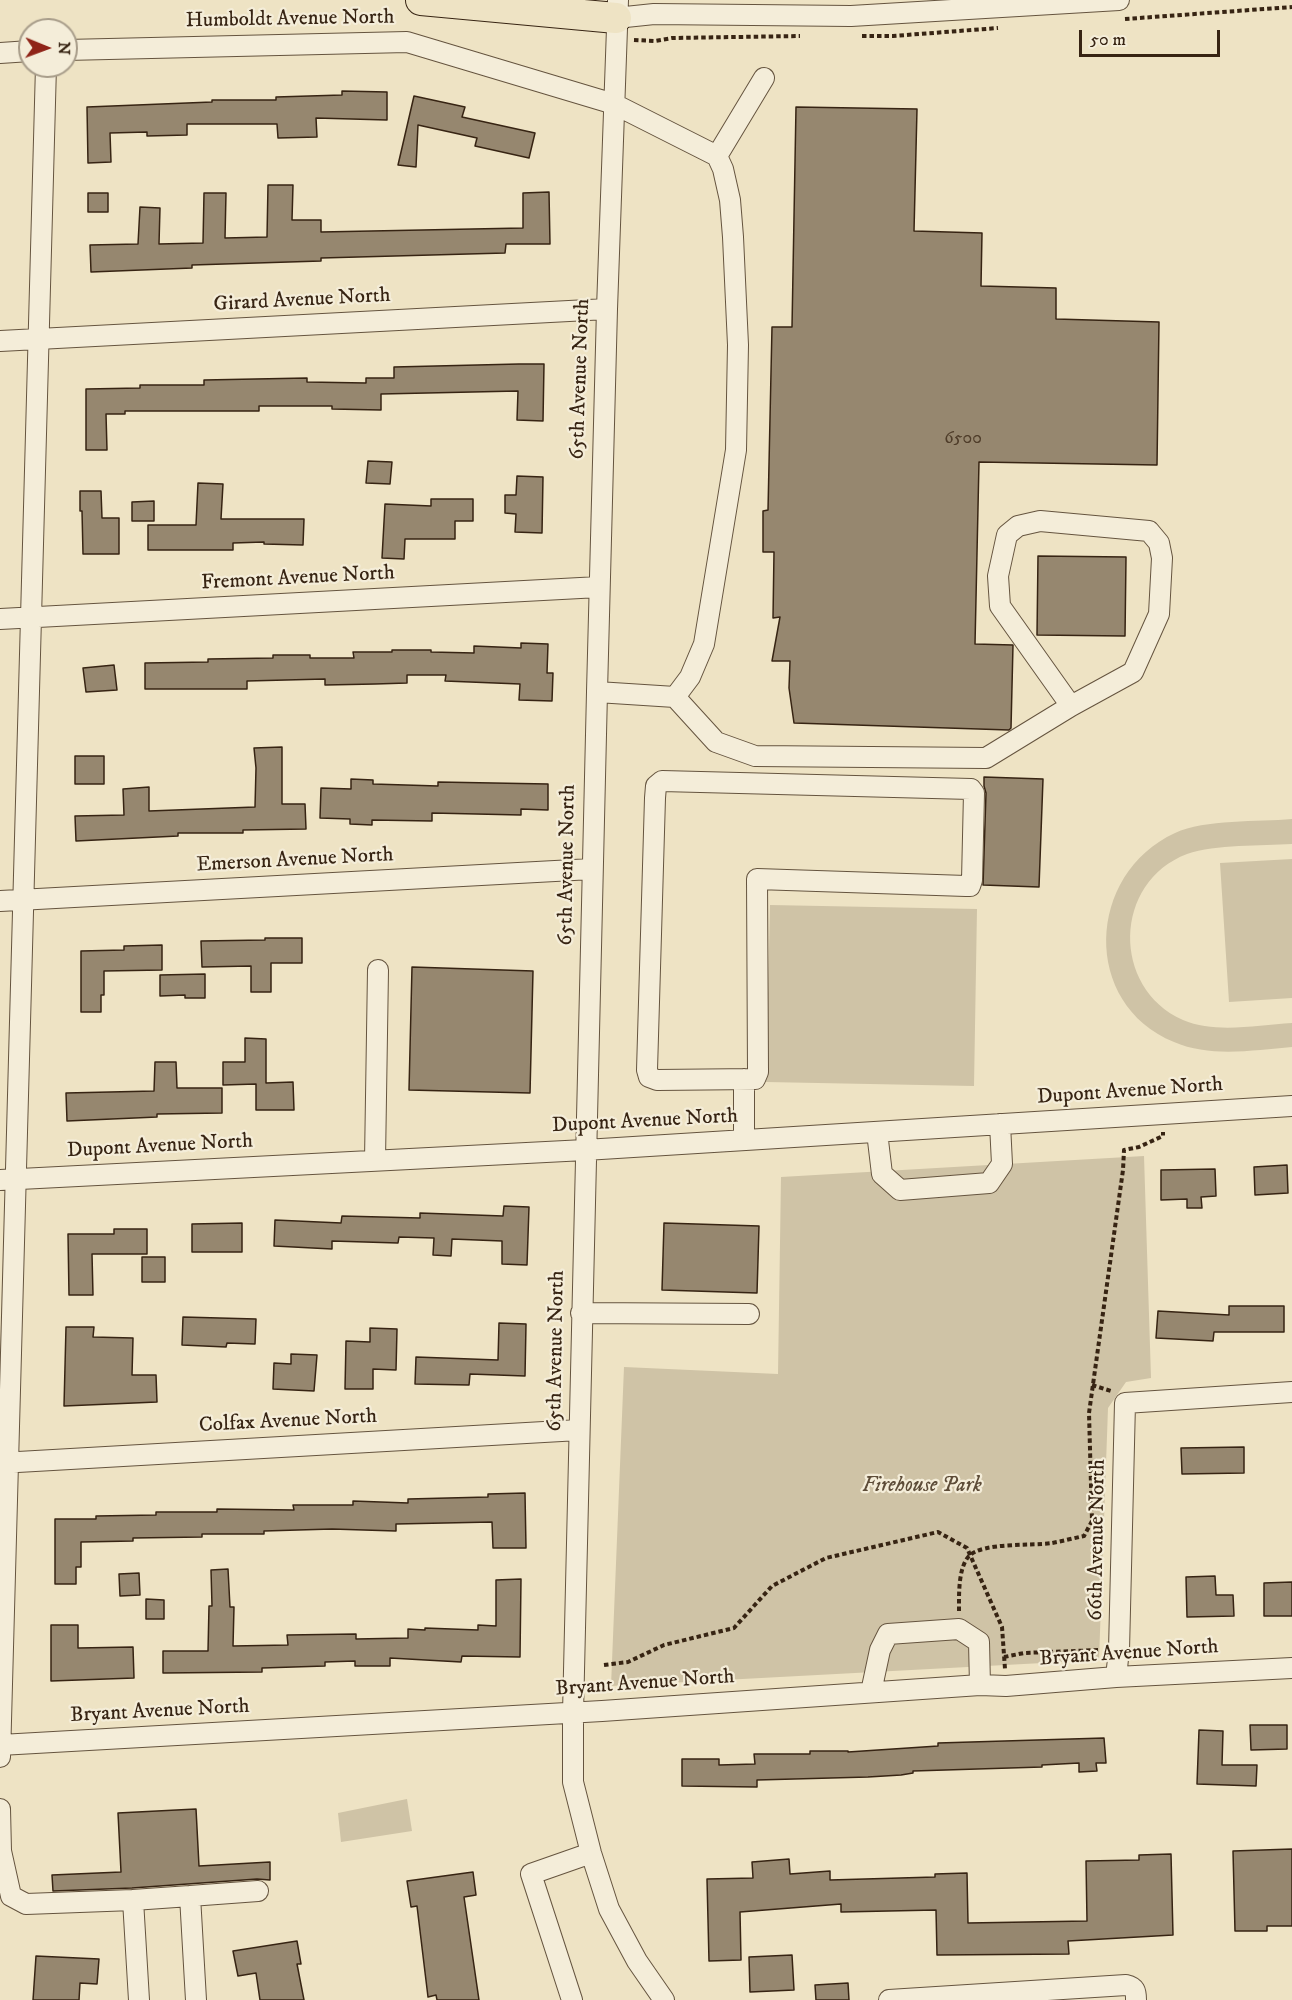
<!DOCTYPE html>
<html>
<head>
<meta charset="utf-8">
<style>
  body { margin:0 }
  #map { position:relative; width:1292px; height:2000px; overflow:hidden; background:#eee3c4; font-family:"IM FELL DW Pica",serif }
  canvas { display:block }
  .north { position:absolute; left:18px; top:18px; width:60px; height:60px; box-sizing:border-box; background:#f4edd9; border:2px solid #a89d8a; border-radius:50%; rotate:91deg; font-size:16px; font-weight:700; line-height:24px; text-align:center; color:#372413 }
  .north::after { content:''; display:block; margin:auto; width:21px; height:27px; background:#8f2418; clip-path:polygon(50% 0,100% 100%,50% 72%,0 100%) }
  .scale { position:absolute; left:1079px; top:30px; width:141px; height:27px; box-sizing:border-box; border:3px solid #372413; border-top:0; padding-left:8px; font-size:18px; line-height:21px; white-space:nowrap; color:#372413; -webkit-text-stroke:4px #f4edd9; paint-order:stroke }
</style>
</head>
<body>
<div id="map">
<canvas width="1292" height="2000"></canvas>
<div class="north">N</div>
<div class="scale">50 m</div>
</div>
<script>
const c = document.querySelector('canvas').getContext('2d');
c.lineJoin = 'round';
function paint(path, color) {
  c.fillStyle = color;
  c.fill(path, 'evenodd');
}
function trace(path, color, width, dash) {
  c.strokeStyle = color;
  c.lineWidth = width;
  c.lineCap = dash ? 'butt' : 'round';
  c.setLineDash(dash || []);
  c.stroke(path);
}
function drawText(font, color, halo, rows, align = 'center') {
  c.font = font + ' "IM FELL DW Pica",serif';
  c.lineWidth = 4.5;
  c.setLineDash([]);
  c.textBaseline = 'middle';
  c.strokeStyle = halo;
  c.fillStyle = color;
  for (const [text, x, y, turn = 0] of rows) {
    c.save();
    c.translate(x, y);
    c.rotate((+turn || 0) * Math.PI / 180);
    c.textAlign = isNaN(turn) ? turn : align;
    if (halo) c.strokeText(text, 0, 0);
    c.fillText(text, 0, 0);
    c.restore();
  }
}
paint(new Path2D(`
  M1292,819v25c-31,2 -76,0 -105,10 -74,28 -76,134 -4,166 33,14 74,5 109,3v24c-38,3 -81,11 -118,-5 -93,-38 -88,-168 1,-209 30,-14 83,-11 117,-14z
  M1292,859v139l-63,4 -9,-139z
  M770,905l207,4 -3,177 -208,-4z
  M1144,1156l7,222 -25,4 -18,26 -9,252 -488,26 13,-319 154,7 3,-197z
  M407,1799l5,32 -71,11 -3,-29z`), '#cfc3a6');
const building = new Path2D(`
  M342,91l45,1v28l-71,-2 1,19 -39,1 -1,-14h-90v11l-40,1v-4l-37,1 1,29 -23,1 -1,-56 125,-5v-2h64v-3l66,-2z
  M414,96l51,11 -3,10 73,16 -6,25 -54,-12 2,-8 -59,-13 -2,42 -18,-2z
  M796,107l121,2 -3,122 68,2 -1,53 75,2v31l103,3 -2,143 -178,-3 -4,182 38,1 -2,83 -2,2 -215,-7 -5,-35 1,-27h-18l8,-44 -7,1 1,-66h-11v-41l5,-1 4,-183h20z
  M268,185h25l-1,35h29v12l202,-4v-35l26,-1 1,52h-44l-1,9 -184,5v3l-129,4v3l-101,4 -1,-27 48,-1 2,-37 20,1 -1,36 44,-1 1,-50h22l-1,45 42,-1z
  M88,193h20v19h-20z
  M519,364h25l-1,57 -26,-1 1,-29 -137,3v16l-49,-1v-3h-73v5h-134v3h-19l1,36h-21v-61l54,-1v-3h64v-5l103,-2v4l59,1v-5h28v-11z
  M368,461l24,1 -2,22 -24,-1z
  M517,476l26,1 -1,56 -27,-1 1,-18 -11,-1v-18h11z
  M198,483l25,1 -2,35h83l-1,26 -39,-1v-2l-31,1v7h-85v-25h48z
  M80,491h21l1,27h17v36h-36l-1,-43h-2z
  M431,499h42v22h-18v18h-50l-1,20 -22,-1 3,-54 46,2z
  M154,501v20h-22v-19z
  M1038,556l88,1 -1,79 -88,-1z
  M521,643l27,1 -1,29h6l-1,28 -33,-1 1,-16 -75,-3 1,-6h-39v8l-32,1 -50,1v-6l-78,2v8h-102v-26l63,-1v-3l65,-1v-3h37v3h44l-1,-6h39v-2h39v2l43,1v-7l47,2z
  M114,665l3,25 -31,2 -3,-24z
  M282,747v57h23l1,25 -63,1v3h-65v3l-102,5 -1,-25 49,-1 -1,-26 26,-2v24l106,-4 1,-39 -2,-20z
  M75,756h29v28h-29z
  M984,777l59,2 -4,108 -56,-2 3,-92 -2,-7z
  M351,779l22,1v4l65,2v-4l110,2v26l-27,-1v6l-89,-2v8l-60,-1v5l-22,-1v-5l-30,-1 1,-30 30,1z
  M265,938h37v25h-31v29h-20v-26l-49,1 -1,-26 64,-1z
  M162,945v25l-58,1v24h-3v17h-20v-61l43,-1v-4z
  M412,967l121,4 -3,122 -121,-3z
  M205,974v24h-20v-3l-25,1v-21z
  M245,1038l21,1v44l27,-1 1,28h-38v-26l-33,1v-23h22z
  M155,1062h21l1,26h45v25l-65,1v3l-90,4 -1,-28 88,-2z
  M1287,1165l1,28 -33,2 -1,-28z
  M1215,1169l1,27 -15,1 1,11h-15v-9l-26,1v-30z
  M504,1206l25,1 -2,58 -25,-1v-23l-50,-2 -1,17 -18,-1 1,-17 -35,-1 -1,6 -66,-2v8l-58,-3 1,-26 66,3 1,-7 78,2v-5l83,3z
  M242,1223v29h-50v-28z
  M664,1223l95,3 -2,67 -95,-3z
  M114,1229h33v25h-55l1,41h-24l-1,-61h46z
  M142,1257h23v25h-23z
  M1229,1306h55v26h-70l-1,9 -57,-3 2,-27 71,4z
  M183,1317l73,2 -1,25 -28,-1 -1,4 -44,-2z
  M499,1323l27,1 -1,52 -55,-2 -1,11 -54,-1 1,-27 82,3z
  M66,1327h28l-1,10 40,1 -1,37h24l1,27 -93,4z
  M370,1328l27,1 -1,41 -23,-1v20h-28l1,-48 24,1z
  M291,1354l26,1 -3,36 -41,-2 1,-26 17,1z
  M1244,1447v26l-62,1 -1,-26z
  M525,1493l1,55h-33l-1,-26 -96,2v7l-64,-2 -68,2v3h-62v3l-69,1v3l-52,1v25h-5v17h-21v-65h41v-3l60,-1v-3h61v-3l77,1 -1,-5h60v-4l55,2v-4l80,-2v-3z
  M228,1569l2,38h4l-1,39 55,-1 -1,-10 69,-1v5l52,-1v-9l17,1v-2l53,2v-5l18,1v-46l25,-1 -1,78 -58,-1 -1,6 -71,-4v8h-35v-5l-30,1v4l-63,2v4l-99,1v-22h45l1,-45h3l-1,-36z
  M139,1573l1,22 -20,1 -1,-22z
  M1215,1576l1,19h17l1,21 -47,1 -1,-40z
  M1292,1582v34h-28v-33z
  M146,1599l18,1v19h-18z
  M51,1625h27v23l55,-1 1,31 -83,3z
  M1250,1725h37v24l-36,1z
  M1199,1730l24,1 -1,34h35l-1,21 -59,-2z
  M1104,1738l2,25h-10l1,8 -18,1v-9l-37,2v2l-129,4v2l-12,2 -33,2 -111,3v7l-75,-1v-27h37v6l36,-1 -1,-10h56v-3h38v1l90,-6v-3z
  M196,1809l3,57 71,-4v18l-13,-1 -125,9 -79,3 -1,-16 69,-3 -3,-59z
  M1292,1849v77h-25v5h-32l-2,-80z
  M1171,1854l2,81 -105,6 1,13 -132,1 -1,-45 -95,2v-8l-101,8 1,48 -32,1 -2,-82 46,-1 -1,-16 37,-3 1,15 40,-3v9l105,-3v-3l32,-1 1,50 119,-2 -1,-60 53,-1v-5z
  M473,1872l3,23 -12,2 15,103h-42l-1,-5 -8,2 -11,-91 -6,1 -4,-26z
  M297,1941l4,23h-4l7,36h-44l-4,-27 -18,3 -5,-25z
  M792,1955l2,35 -44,2 -1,-35z
  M36,1956l63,3 -2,25 -17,-1 -1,17h-46z
  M848,1983l1,17h-33l-1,-15z`);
paint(building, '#96876f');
trace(building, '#372413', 1.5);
const minor = new Path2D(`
  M618,0l-11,309 -10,383 -24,1021v69l18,71 18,56 28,52 27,39
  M616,18l38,-4 197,2 268,-16
  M66,50l341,-8 207,62 103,52 6,13 7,31 3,37 5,108 -2,105 -32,194 -14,33 -15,20
  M0,53l30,-2
  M717,156l47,-78
  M0,341l607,-32
  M0,619l599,-32
  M597,692l78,5 41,45 39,14 231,2 85,-52 62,-34 26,-58 3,-56 -3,-15 -10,-12 -109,-10 -22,5 -11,9 -9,41 2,30 71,100
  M662,781l309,8 3,4 -2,87 -2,6h-4l-209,-7 1,193 -3,7 -98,1 -8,-3 -2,-7 8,-272 1,-12z
  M0,901l592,-32
  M877,1132l5,42 18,16 89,-7 13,-19 -2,-40
  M744,1140v-61
  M375,1160l3,-190
  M0,1180l585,-30 707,-44
  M581,1313l168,1
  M0,1463l579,-33
  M1116,1677l3,-27 6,-247 167,-11
  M871,1692l9,-42 8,-16 71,-5 20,13 1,43
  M0,1745l602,-34 378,-26 26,1 110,-9 176,-9
  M0,1757l46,-1691
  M0,1809l1,42 10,45 15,8 107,-4
  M190,1896l68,-5
  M139,2000l-6,-100 57,-4 6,104
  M572,2000l-41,-126 60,-21
  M889,2000l237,-15c9,2 10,6 10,15`);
const highway = new Path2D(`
  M421,0l195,18`);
trace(minor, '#65543f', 22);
trace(highway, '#372413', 32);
trace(new Path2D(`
  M1125,19l167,-12
  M862,36h31l105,-8
  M634,40l21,1 17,-3 128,-2
  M1092,1385l19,6
  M959,1611c0,-16 -1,-43 10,-55 14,-14 63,-10 83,-13 11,-2 22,-5 32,-7l8,-15 -3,-108 34,-243 1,-20 15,-3 24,-11v-4
  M1004,1657l20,-4 76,-3
  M604,1665l24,-3 36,-17 70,-17 38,-42 54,-28 112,-26 29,16 35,79 3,42`), '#372413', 4, [4.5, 3]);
trace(minor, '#f4edd9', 20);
trace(highway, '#eee3c4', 30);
drawText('18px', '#4f3d2a', null, [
  ["6500",963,439]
]);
drawText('21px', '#372413', '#f4edd9', [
  ["Humboldt Avenue North",290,20,-1],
  ["Girard Avenue North",302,301,-3],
  ["65th Avenue North",581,379,-88],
  ["Fremont Avenue North",298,579,-3],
  ["Emerson Avenue North",295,861,-3],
  ["65th Avenue North",568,865,-89],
  ["Dupont Avenue North",1130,1092,-4],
  ["Dupont Avenue North",645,1122,-3],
  ["Dupont Avenue North",160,1147,-3],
  ["65th Avenue North",557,1351,-89],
  ["Colfax Avenue North",288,1422,-3],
  ["66th Avenue North",1098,1540,-89],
  ["Bryant Avenue North",1129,1654,-4],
  ["Bryant Avenue North",645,1684,-4],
  ["Bryant Avenue North",160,1712,-3]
]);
drawText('italic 21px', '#5d4c38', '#f4edd9', [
  ["Firehouse Park",922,1487]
]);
</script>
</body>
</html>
